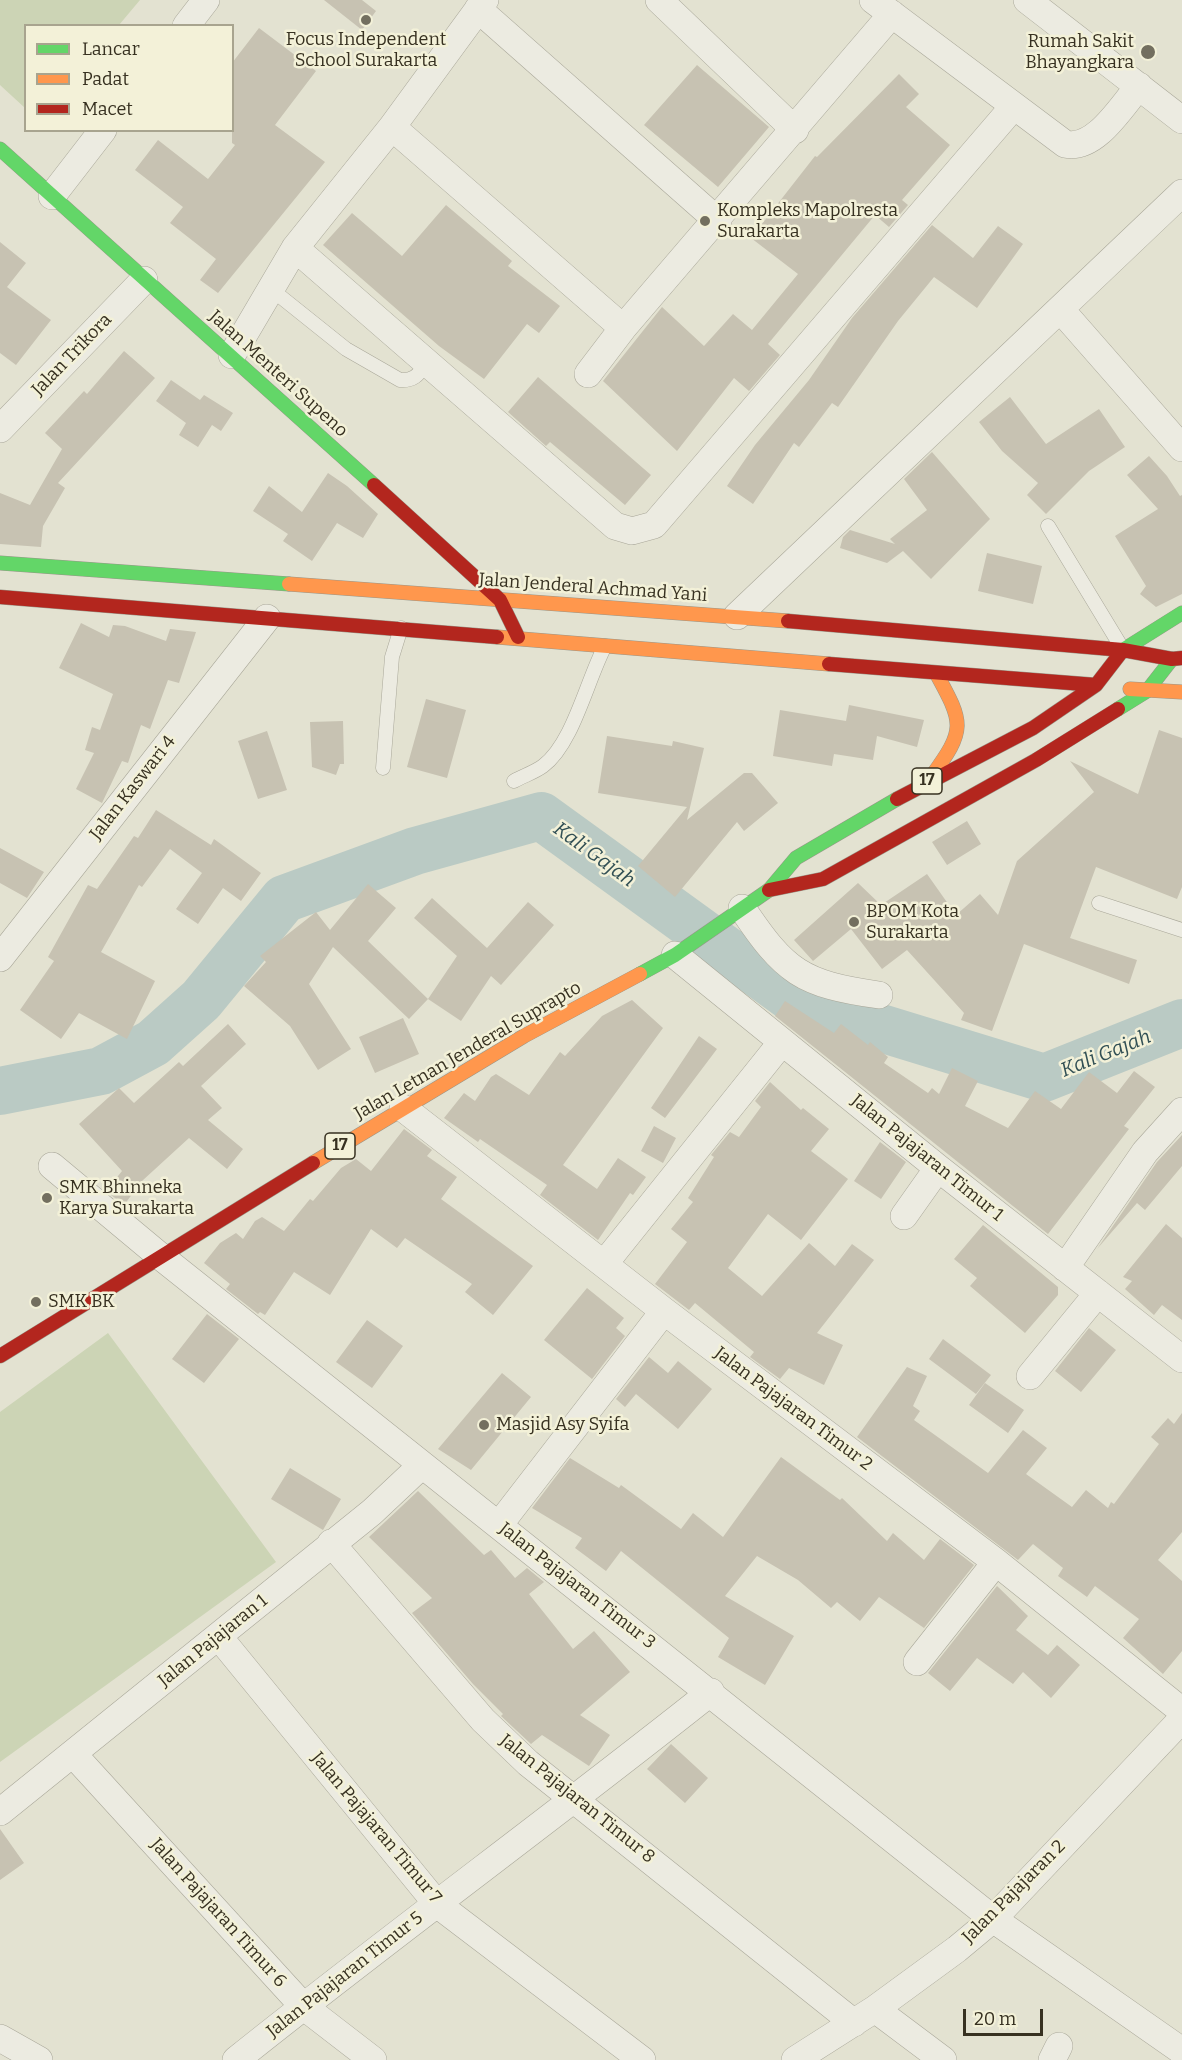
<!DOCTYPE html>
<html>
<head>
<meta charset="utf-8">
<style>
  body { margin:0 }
  #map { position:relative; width:1182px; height:2060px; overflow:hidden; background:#e3e2d1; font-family:Bitter,serif }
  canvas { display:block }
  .legend { position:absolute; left:24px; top:24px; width:210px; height:108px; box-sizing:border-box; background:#f3f1d8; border:2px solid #a8a48f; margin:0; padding:8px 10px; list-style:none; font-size:18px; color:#373121 }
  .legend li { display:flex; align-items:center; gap:12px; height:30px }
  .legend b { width:30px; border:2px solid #a8a48f }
  .scale { position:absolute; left:963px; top:2009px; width:80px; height:27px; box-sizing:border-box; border:3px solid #373121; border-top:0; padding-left:8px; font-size:18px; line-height:21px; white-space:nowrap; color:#373121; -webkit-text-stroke:4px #f3f1d8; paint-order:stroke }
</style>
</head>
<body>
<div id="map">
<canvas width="1182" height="2060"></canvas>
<ul class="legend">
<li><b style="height:8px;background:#63d668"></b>Lancar</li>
<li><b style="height:8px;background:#ff974d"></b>Padat</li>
<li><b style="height:8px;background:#b3261e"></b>Macet</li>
</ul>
<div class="scale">20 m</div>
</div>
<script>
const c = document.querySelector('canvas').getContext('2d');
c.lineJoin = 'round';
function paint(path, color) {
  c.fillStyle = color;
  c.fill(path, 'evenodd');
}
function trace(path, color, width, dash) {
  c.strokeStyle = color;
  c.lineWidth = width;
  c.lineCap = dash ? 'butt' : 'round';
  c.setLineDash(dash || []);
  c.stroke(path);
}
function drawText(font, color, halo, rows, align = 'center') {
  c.font = font + ' Bitter,serif';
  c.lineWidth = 5;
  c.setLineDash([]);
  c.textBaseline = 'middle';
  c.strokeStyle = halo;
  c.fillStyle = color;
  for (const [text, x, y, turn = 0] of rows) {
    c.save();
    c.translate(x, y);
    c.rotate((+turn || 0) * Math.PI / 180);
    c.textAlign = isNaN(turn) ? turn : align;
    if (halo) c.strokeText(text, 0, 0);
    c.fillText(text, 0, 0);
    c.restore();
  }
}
paint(new Path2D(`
  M0,0h140l-21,25 -93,1 -1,82 -25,-23z
  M108,1333l168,229 -276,200v-350z`), '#ccd4b5');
trace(new Path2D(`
  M0,1091l101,-20 52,-28 48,-43 83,-101 131,-48 126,-35 258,187 245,75 138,-55`), '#bacac4', 48);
paint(new Path2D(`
  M324,0h38l14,11 -14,19z
  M259,28l57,43 -41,54 50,37 -107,131 -18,-13 16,-21 -46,-36 13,-16 -48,-37 23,-30 50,39 27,-34 -3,-2v-80z
  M697,65l72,62 -51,60 -74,-62z
  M899,74l20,20 -13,13 44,38 -48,55 6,5 -19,22 -14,-12 -107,129 12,11 -31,36 -15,-13 -57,73 -74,-70 59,-74 42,39 29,-32 19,16 46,-56 -47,-36 64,-82 2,1z
  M446,205l66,56 -4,5 52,40 -21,27 -12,-9 -43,55 -45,-33 -116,-101 29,-32 50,43z
  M932,225l41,33 25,-32 25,18 -46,64 -43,-31 -36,44 -60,86 -6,-4 -33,44 -5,-4 -41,61 -26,-18 28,-41 54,-65 43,-62z
  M0,242l26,21 -19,24 44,33 -35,45 -16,-12z
  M124,351l31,27 -97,105 7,5 -22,38 -2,21 -41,-3v-51l30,12 32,-56 -17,-16 39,-42 3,3z
  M538,377l113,98 -26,30 -75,-63 -4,4 -38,-34z
  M171,380l29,20 4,-5 29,18 -12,18 -9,-6 -14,22 -19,-12 7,-12 -30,-22z
  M1010,397l36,47 53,-35 26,38 -36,24 -43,43 -19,-19 11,-12 -36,-32 -23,-29z
  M932,452l58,67 -59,60 -28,-28 -16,12 -47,-15 3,-11 7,-7 45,14 -5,-5 37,-29 -23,-31z
  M1149,456l18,20 13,20 2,-1v99l-26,13 -16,-13 6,-8 -31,-50 43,-27 -31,-34z
  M328,473l19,13 31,28 -15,24 -26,-15 -25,38 -29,-20 5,-7 -35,-23 16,-25 33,26z
  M987,553l55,13 -9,38 -55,-13z
  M81,623l28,14 4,-12 12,1 41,15 4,-12 26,3 -17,51 -11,-3 -18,49 -9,-4 -13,38 -6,-2 -20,42 -26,-14 18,-36 -9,-3 7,-23 8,3 13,-36 -54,-26z
  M426,699l40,11 -19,68 -40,-11z
  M849,705l75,15 -7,27 -40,-11 -4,24 -39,-6 -2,12 -59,-10 7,-46 66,11z
  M343,721l1,43h-4l-4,11 -24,-8 -2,-45z
  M1159,730l23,8v149l-5,12 -81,-32 -26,71 67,22 -8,24 -105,-40 -32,87 -31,-11 3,-7 -57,-63 -25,19 -31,-40 -38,32 -19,-21 64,-57 23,22 46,-31 29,41 24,-21 18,21 19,-54 77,-69 -24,-31 68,33z
  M267,731l20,59 -29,9 -20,-58z
  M607,736l65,10 1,-5 31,7 -17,72 57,-47h8l26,30 -34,28 -7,-9 -62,75 -37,-31 49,-59 -89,-14z
  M156,810l55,35 3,-6 47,34 -20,28 -18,-13 -25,36 -22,-15 26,-36 -32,-24 -28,38 -3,-2 -38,67 54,29 -28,58 -48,-26 -18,26 -41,-29 34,-49 -6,-4 40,-72 9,4 37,-53 4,2z
  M967,821l14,23 -34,21 -15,-23z
  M0,848l44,24 -17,26 -27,-15z
  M368,884l28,24 -28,33 60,58 -19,20 -76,-72 -24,37 42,65 -33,21 -28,-44 -46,-40 22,-24 -6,-6 56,-44 14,18z
  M432,898l55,50 41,-46 26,23 -53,60 -10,-9 -30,45 -33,-22 29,-43 -43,-38z
  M632,1000l31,28 -100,137 34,24 21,-31 28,19 -13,18 -3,-2 -32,47 -58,-45 7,-10 -67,-46 -2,3 -34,-24 20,-25 11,8 16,-24 5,-3 33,21 31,-43 5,4 37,-40z
  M785,1001l49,32 7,-9 27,21 2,-3 18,15 -4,6 44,30 4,-5 7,6 13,-26 26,13 -13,25 43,22 27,-37 26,18 28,-37 28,21 17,-22 21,16 -31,39 5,3 -81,105 -273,-218z
  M403,1018l16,36 -44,19 -16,-36z
  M228,1024l18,20 -45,42 21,22 -14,12 35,29 -16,20 -38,-31 -47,43 -18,24 -18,-14 16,-20 -43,-47 40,-36 15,15 45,-41 4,4z
  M699,1036l18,13 -52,69 -14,-10z
  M770,1082l31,28 2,-2 26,21 -18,22 37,28 -47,61 -33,-26 -40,54 34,28 47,-53 26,23 17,-22 22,16 -57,73 26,12 -19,40 -35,-17 -9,11 -30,-22 4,-5 -59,-49 -6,7 -34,-26 32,-42 -16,-13 22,-27 -5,-4 26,-41 -3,-2 19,-23 9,5 22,-30 -6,-6z
  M654,1126l22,12 -13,25 -22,-12z
  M404,1129l28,21 -5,6 30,21 -16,22 92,67 -40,49 -28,-23 7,-8 -67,-46 -8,10 -26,-19 -41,66 -36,-23 -29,43 -5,-3 -2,2 -32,-25 4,-5 -26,-21 16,-20 16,-10 7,6 12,-18 7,-4 22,14 26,-32 3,2 28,-33 15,-9 15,12z
  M1182,1135v31l-37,44 -8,-7 -40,46 60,-87z
  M880,1142l26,20 -25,37 -27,-18z
  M1166,1224l16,14v82l-20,-15 -8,10 -29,-26 7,-8 -9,-4z
  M983,1225l75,62v8l-33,38 -55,-47 7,-8 -23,-19z
  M587,1288l37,30 -8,10 9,8 -33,43 -48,-39z
  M207,1314l32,25 -35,44 -32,-24z
  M367,1320l36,26 -31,42 -36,-26z
  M1089,1328l27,22 -35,42 -26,-21z
  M943,1339l48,36 -15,19 -47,-35z
  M649,1357l19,16 10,-12 34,28 -34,40 -42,-35 -11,13 -9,-8z
  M907,1367l20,9 -14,30 7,5 -6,9 74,53 35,-43 24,18 -21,26 46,33 14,-17 22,18 3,-6 3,2 45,-60 -8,-7 17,-19 6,6 8,-11v119l-24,28 24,21v70l-19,23 -40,-36 16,-19 -44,-33 -8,11 -29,-21 5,-8 -30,-24 -15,16 -161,-123z
  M502,1373l29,24 -60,73 -33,-21z
  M985,1383l39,27 -16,23 -39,-28z
  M781,1457l59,43 2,-2 45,43 6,-8 31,27 16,-21 34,26 -50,63 -45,-31 -19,24 -23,-19 -6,6 -33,-28 -41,-24 -32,40 69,40 -29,49 -47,-28 11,-19 -108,-87 -15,20 -31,-23 7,-10 -50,-30 38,-50 49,30 2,-3 60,44 12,-16 30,24z
  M290,1468l51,31 -18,31 -52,-31z
  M418,1491l66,64 7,-5 24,28 12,-10 17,14 -15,12 44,55 21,-18 36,41 -50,43 30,20 -21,31 -47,-31 -11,9 -30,-28 2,-2 -30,-30 -61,-71 20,-15 -63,-61z
  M997,1586l31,30 -12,14 32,25 9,-10 23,20 -29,33 -28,-26 -10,12 -36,-26 -27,33 -22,-18z
  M671,1744l37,34 -23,25 -38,-34z
  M0,1829l24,34 -24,17z`), '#c7c2b2');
const lane = new Path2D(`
  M271,289l75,60 54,31c14,1 18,-5 26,-16
  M1048,526l74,122
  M383,768l9,-111 9,-29
  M514,781c9,-5 21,-9 29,-15 30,-22 44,-86 62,-120
  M1099,903l83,27`);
const street = new Path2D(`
  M659,0l136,130
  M873,0l192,144c30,7 56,-37 74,-58
  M1027,0l155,120
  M478,9l240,212
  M186,26l20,-26
  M392,127l231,201
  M52,196l51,-66
  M295,248l320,278 17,5 22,-6 360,-419
  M1061,310l121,138
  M232,355l63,-107 97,-121 93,-127
  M588,374l35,-46 269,-314
  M0,429l144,-149
  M737,616l445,-423
  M742,908c43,64 59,76 137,87
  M675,955l263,213 244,191
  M0,958l267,-340
  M403,1108l261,203 332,251 186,149
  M52,1166l108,90 833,663 189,132
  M904,1216l34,-48
  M604,1264l178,-222
  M1065,1268l80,-116 37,-41
  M1030,1376l68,-83
  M499,1525l165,-214
  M331,1543l152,177 45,43 326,260
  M219,1637l218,267 205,156
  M917,1662l79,-100
  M73,1754l230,252 70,54
  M0,1812l372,-300 50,-47
  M875,2009l68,51
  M0,2038l39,22
  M236,2060c156,-125 318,-243 475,-368
  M795,2060l80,-51 82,-60 36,-30 189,-200
  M1052,2060l7,-14`);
const fast = new Path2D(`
  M0,149l374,336
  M0,563l289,21
  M1123,650l59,-37
  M1118,709l29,-18 25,-32
  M640,974l35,-19 94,-65 27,-32 101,-59`);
const slow = new Path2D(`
  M289,584l499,37
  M497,637l332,27
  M1130,689l52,3
  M931,777c35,-48 33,-53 5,-104
  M313,1163l211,-127 116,-62`);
const jam = new Path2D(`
  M374,485l126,115 18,37
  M0,597l497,40
  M788,621l335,29
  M829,664l267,21
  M897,799l136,-71 63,-43 27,-35 49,9 10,-1
  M769,890l54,-11 213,-119 82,-51
  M0,1356l313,-193`);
trace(lane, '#a9a799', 15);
trace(street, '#a9a799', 28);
trace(fast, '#989689', 15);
trace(slow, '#989689', 15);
trace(jam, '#989689', 15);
trace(lane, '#ecebe1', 14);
trace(street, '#ecebe1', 27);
trace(fast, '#63d668', 14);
trace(slow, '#ff974d', 14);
trace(jam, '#b3261e', 14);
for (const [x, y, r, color] of [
  [366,20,6,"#736f5f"],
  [1148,52,8,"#736f5f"],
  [705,221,6,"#736f5f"],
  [854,922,6,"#736f5f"],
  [47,1198,6,"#736f5f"],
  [36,1302,6,"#736f5f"],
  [484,1425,6,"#736f5f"]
]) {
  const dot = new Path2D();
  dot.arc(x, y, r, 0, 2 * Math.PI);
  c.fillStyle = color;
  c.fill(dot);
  trace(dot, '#f3f1d8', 2);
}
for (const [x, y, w] of [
  [927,781,30],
  [340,1146,30]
]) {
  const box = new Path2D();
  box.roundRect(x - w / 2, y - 13, w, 26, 4.5);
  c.fillStyle = '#f3f1d8';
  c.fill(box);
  trace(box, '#373121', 1.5);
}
drawText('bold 16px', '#373121', null, [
  ["17",927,781],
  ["17",340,1146]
]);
drawText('18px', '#373121', '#f3f1d8', [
  ["Focus Independent",366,40,"center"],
  ["School Surakarta",366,61,"center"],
  ["Rumah Sakit",1134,42,"right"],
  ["Bhayangkara",1134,63,"right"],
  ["Kompleks Mapolresta",717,211],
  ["Surakarta",717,232],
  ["BPOM Kota",866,912],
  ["Surakarta",866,933],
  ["SMK Bhinneka",59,1188],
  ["Karya Surakarta",59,1209],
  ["SMK BK",48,1302],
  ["Masjid Asy Syifa",496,1425]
], 'left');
drawText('18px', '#373121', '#f3f1d8', [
  ["Jalan Trikora",72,355,-46],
  ["Jalan Menteri Supeno",278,374,42],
  ["Jalan Jenderal Achmad Yani",593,588,4],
  ["Jalan Kaswari 4",133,788,-52],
  ["Jalan Letnan Jenderal Suprapto",468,1051,-30],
  ["Jalan Pajajaran Timur 1",927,1158,39],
  ["Jalan Pajajaran Timur 2",793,1409,37],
  ["Jalan Pajajaran Timur 3",577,1586,38],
  ["Jalan Pajajaran 1",213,1641,-39],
  ["Jalan Pajajaran Timur 8",577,1799,39],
  ["Jalan Pajajaran Timur 7",376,1828,50],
  ["Jalan Pajajaran 2",1014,1892,-45],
  ["Jalan Pajajaran Timur 6",218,1913,48],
  ["Jalan Pajajaran Timur 5",345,1975,-38]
]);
drawText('italic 20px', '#325055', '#f3f1d8', [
  ["Kali Gajah",594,855,36],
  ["Kali Gajah",1106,1054,-22]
]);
</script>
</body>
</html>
